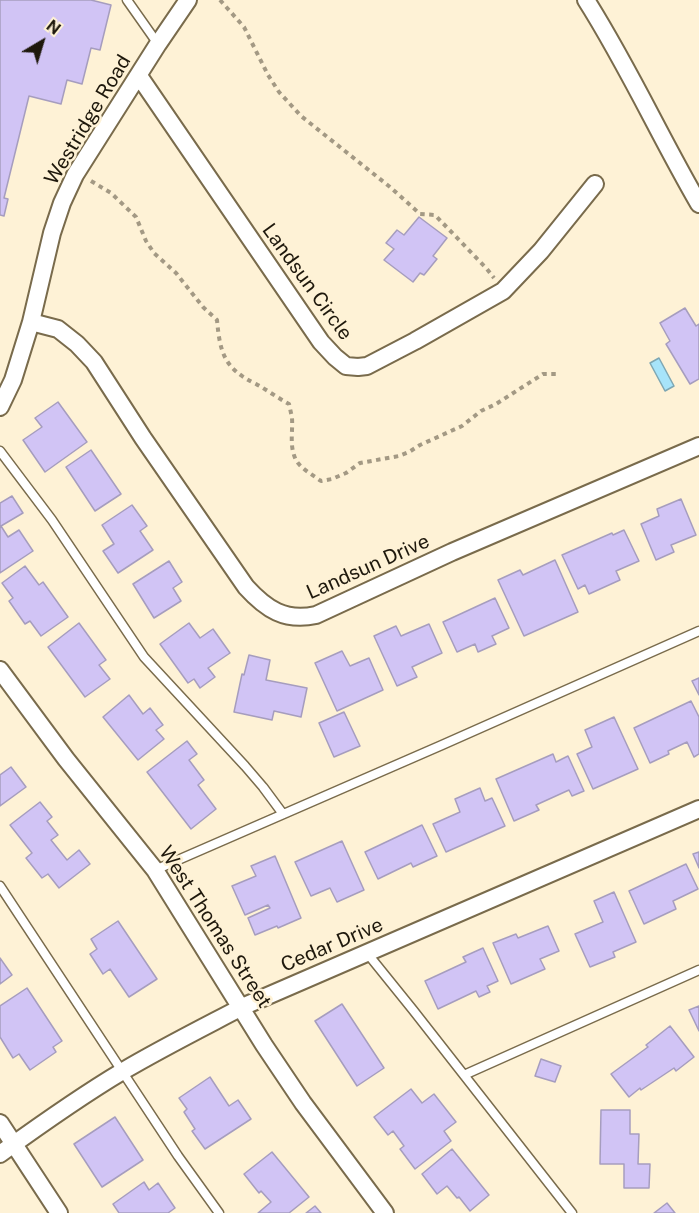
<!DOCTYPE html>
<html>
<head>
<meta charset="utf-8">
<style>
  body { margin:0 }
  #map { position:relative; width:699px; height:1213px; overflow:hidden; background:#fef2d6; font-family:"Public Sans",sans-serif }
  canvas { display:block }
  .north { position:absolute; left:12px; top:12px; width:60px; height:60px; -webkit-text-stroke:4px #fef2d6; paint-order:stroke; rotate:38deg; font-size:16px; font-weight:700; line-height:24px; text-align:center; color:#1e180c }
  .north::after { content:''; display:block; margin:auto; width:21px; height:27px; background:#1e180c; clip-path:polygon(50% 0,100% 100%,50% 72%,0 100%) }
</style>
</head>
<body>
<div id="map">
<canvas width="699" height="1213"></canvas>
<div class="north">N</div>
</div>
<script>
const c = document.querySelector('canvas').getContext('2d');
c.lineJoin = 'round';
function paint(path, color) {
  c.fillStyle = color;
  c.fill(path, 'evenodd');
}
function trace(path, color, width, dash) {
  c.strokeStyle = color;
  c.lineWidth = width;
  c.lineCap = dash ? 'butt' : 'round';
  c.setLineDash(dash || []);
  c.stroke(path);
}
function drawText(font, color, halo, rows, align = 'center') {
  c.font = font + ' "Public Sans",sans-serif';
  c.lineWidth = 5;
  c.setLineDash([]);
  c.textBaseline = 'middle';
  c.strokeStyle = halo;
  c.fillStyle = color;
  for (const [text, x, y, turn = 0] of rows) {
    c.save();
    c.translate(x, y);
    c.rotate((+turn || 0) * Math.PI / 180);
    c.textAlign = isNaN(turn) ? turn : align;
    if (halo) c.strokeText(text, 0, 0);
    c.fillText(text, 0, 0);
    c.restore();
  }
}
const water = new Path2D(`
  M659,358l15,28 -9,5 -15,-28z`);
paint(water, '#a7e4fa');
trace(water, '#7ea7b3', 1.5);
const building = new Path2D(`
  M0,0h91l20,5 -11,45 -9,-2 -9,36 -15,-4 -6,24 -32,-8 -25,102 4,1 -4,17 -4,-1z
  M419,217l28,21 -14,18 4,3 -13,16 -4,-2 -7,9 -29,-22 10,-11 -8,-6 11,-13 7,5z
  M685,308l11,18 3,-2v55l-9,5 -24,-40 4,-3 -10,-18z
  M58,402l29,40 -42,30 -22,-32 19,-13 -7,-9z
  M91,450l30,44 -26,17 -29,-44z
  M12,496l11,17 -22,13 7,11 11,-7 14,21 -33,22v-70z
  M681,499l15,36 -25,10 3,7 -18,8 -15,-36 18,-8 -2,-7z
  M132,505l15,21 -7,5 13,19 -35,23 -15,-22 11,-7 -12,-19z
  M624,530l15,31 -23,10 4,9 -31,14 -4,-9 -7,4 -16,-34 50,-22 1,2z
  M555,560l23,52 -54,24 -26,-56 22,-10 3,5z
  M169,561l13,21 -9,6 8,13 -27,17 -21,-34z
  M25,566l14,19 4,-3 25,35 -27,19 -11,-15 -5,3 -16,-23 4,-3 -11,-15z
  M495,598l14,30 -17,8 4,8 -18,8 -3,-8 -18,8 -14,-30z
  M79,623l27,37 -7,5 11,14 -25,18 -37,-50z
  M189,623l11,15 13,-9 17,24 -22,15 7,9 -15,11 -6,-9 -6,4 -28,-39z
  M429,624l13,29 -30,14 5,10 -20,9 -23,-50 22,-10 5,10z
  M342,651l8,15 19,-8 14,32 -46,21 -22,-48z
  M249,655l21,5 -4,20 41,8 -6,29 -27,-6 -2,9 -38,-8 8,-38 2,1z
  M699,678v17l-7,-14z
  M129,695l14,19 7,-6 13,17 -7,5 8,9 -26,21 -35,-43z
  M691,701l8,16v37l-5,3 -7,-15 -19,9 1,3 -19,9 -16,-35z
  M344,712l16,34 -26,11 -15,-34z
  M614,717l24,52 -45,20 -16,-35 15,-7 -7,-17z
  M187,741l10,13 -8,6 15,20 -6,5 18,24 -25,20 -44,-57z
  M553,754l3,8 12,-6 16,35 -12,5 -3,-6 -33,15 3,5 -25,11 -18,-42z
  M11,767l15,20 -26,19v-31z
  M480,788l5,13 7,-3 13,28 -59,26 -13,-28 27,-12 -5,-13z
  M40,802l12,15 -5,4 11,14 -7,5 16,20 12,-10 11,14 -31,24 -11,-14 -6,4 -16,-20 6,-5 -22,-28z
  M422,825l15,31 -24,11 -2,-4 -33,16 -13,-27z
  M342,841l22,49 -27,12 -7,-14 -19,8 -16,-34z
  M699,852v16l-6,-14z
  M275,856l26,62 -23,10 -1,-2 -22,9 -7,-17 22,-10 -2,-3 -23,10 -13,-29 24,-10 -5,-10z
  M686,864l12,25 -25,12 3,8 -32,15 -15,-33z
  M614,892l22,50 -23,10 2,5 -25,10 -15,-33 28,-12 -9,-21z
  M118,921l39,58 -28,18 -19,-28 -7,5 -13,-20 7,-5 -6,-10z
  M548,926l11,25 -19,8 5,10 -34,15 -18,-41 23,-9 2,4z
  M483,948l15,33 -11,5 3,6 -11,5 -3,-6 -38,18 -13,-28 41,-19 -3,-5z
  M0,958l12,17 -12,9z
  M27,988l35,53 -9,6 3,5 -26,18 -11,-16 -6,4 -13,-21v-31z
  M342,1004l42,64 -27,18 -42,-65z
  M699,1006v25l-10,-21z
  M670,1026l24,31 -18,14 -2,-3 -33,22 -1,-2 -11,9 -18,-23 37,-27 -2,-2z
  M541,1059l20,7 -6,16 -20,-6z
  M210,1077l19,29 9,-6 13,19 -46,30 -13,-18 3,-2 -11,-17 3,-3 -8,-11z
  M411,1089l11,14 12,-9 22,28 -12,9 7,10 -36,28 -15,-20 4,-3 -11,-15 -5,4 -14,-18z
  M601,1110h29v24h9l-1,30h12l-1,24h-25v-24h-24z
  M115,1117l28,43 -41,27 -28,-43z
  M452,1149l37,46 -19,16 -11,-14 -2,1 -10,-12 -10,8 -15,-20z
  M272,1152l37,45 -20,16h-31l13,-11 -10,-11 -2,2 -15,-19z
  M144,1182l5,8 9,-7 17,25 -7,5h-49l-6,-9z
  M667,1203l8,10h-21z
  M315,1206l6,7h-15z`);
paint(building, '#d1c4f5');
trace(building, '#a69dbe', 1.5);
const service = new Path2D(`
  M127,0l31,44
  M0,451l52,69 92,137 101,109 18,21 20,27
  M155,870l287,-125 257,-114
  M0,886l178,270 41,57
  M367,953l46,57 159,203
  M464,1075l235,-105`);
const minor = new Path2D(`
  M586,0c42,66 74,137 113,204
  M139,76l182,266 14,15 11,9 12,1 9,-1 48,-25 88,-50 38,-40 54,-67
  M31,322l27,7 19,15 17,18 49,76 103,149c20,22 39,35 70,28l136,-63 247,-106
  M0,407l13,-27 18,-58 21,-89 10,-30 13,-28 83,-131 30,-44
  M0,670l66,89 89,111 109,175 39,58 82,110
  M0,1123l59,90
  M0,1154c40,-29 81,-58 123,-83 39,-23 79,-43 119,-64l457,-198`);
trace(service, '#796b4c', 11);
trace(minor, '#796b4c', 20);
trace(new Path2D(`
  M220,0l24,27 24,48 11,17 22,24 89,71 30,27 15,1 52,54 7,9
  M91,181l20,12 25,24 10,24 8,12 22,20 27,34 14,13c3,34 8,49 39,64 11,6 22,14 33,20 1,4 2,9 3,14 1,14 -3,28 4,42 5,9 17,15 25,21l11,-2 14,-6 14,-10 39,-7 10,-4 11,-7 42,-19 19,-15 15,-7 47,-30h14`), '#a39984', 4, [4.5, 4.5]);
trace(service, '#fff', 8);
trace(minor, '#fff', 16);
drawText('20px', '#1e180c', '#fef2d6', [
  ["Westridge Road",88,120,-59],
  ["Landsun Circle",307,282,54],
  ["Landsun Drive",368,567,-24],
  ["West Thomas Street",215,927,57],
  ["Cedar Drive",332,945,-23]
]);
</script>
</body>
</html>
